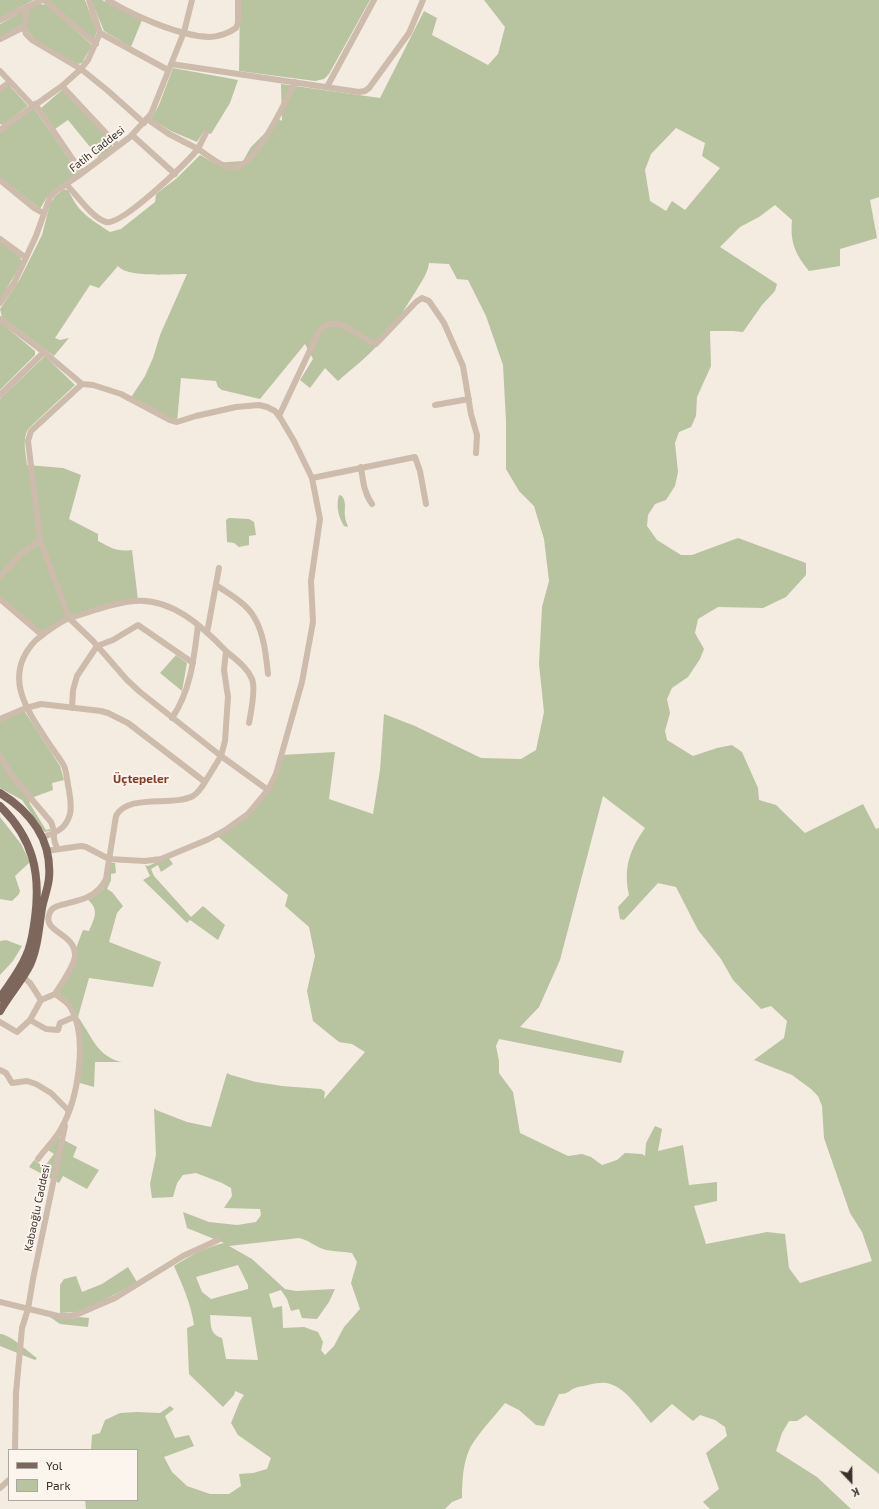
<!DOCTYPE html>
<html>
<head>
<meta charset="utf-8">
<style>
  body { margin:0 }
  #map { position:relative; width:879px; height:1509px; overflow:hidden; background:#f4ebe1; font-family:"Exo 2",sans-serif }
  canvas { display:block }
  .legend { position:absolute; left:8px; top:1449px; width:130px; height:52px; box-sizing:border-box; background:#fbf5ee; border:1px solid #aea6a0; margin:0; padding:5px 7px; list-style:none; font-size:12px; color:#3b302b }
  .legend li { display:flex; align-items:center; gap:8px; height:20px }
  .legend b { width:20px; border:1px solid #aea6a0 }
  .north { position:absolute; left:831px; top:1461px; width:40px; height:40px; -webkit-text-stroke:3px #fbf5ee; paint-order:stroke; rotate:158deg; font-size:11px; font-weight:700; line-height:16px; text-align:center; color:#3b302b }
  .north::after { content:''; display:block; margin:auto; width:14px; height:18px; background:#3b302b; clip-path:polygon(50% 0,100% 100%,50% 72%,0 100%) }
</style>
</head>
<body>
<div id="map">
<canvas width="879" height="1509"></canvas>
<ul class="legend">
<li><b style="height:5px;background:#7d675c"></b>Yol</li>
<li><b style="height:11px;background:#b8c4a0"></b>Park</li>
</ul>
<div class="north">K</div>
</div>
<script>
const c = document.querySelector('canvas').getContext('2d');
c.lineJoin = 'round';
function paint(path, color) {
  c.fillStyle = color;
  c.fill(path, 'evenodd');
}
function trace(path, color, width, dash) {
  c.strokeStyle = color;
  c.lineWidth = width;
  c.lineCap = dash ? 'butt' : 'round';
  c.setLineDash(dash || []);
  c.stroke(path);
}
function drawText(font, color, halo, rows, align = 'center') {
  c.font = font + ' "Exo 2",sans-serif';
  c.lineWidth = 4;
  c.setLineDash([]);
  c.textBaseline = 'middle';
  c.strokeStyle = halo;
  c.fillStyle = color;
  for (const [text, x, y, turn = 0] of rows) {
    c.save();
    c.translate(x, y);
    c.rotate((+turn || 0) * Math.PI / 180);
    c.textAlign = isNaN(turn) ? turn : align;
    if (halo) c.strokeText(text, 0, 0);
    c.fillText(text, 0, 0);
    c.restore();
  }
}
paint(new Path2D(`
  M0,0h34l-34,18z
  M48,0h37l12,31 -3,9z
  M91,0h11l40,20 -11,27 -27,-16z
  M240,0h130l-41,74 -5,5 -9,2 -76,-10z
  M484,0h395v197l-9,3 7,38 -37,11v17l-31,5c-14,-17 -19,-29 -17,-51l-17,-15 -16,12 -19,10 -20,20 57,37 -2,7 -13,14 -19,27 -10,-1h-23l1,35 -14,31 -1,19 -5,11 -12,5 -4,11 3,29 -3,14 -9,14 -11,4 -7,11 -1,11 10,14 24,15h11l46,-17 68,25v12l-20,22 -23,11 -45,-1 -20,12 -3,14 9,16 -4,10 -12,18 -16,11 -5,11 3,14 -5,18 2,9 26,16 24,-8 15,-3 10,7 16,36 1,12 17,5 29,28 58,-29 13,25 3,-1v646l-73,-59 -9,6h-8l-7,12 -6,18 41,26 34,32h-141l-7,-7 16,-13 -13,-36 21,-17 -2,-9 -10,-7 -15,-5 -7,6 -21,-17 -21,19c-12,-14 -26,-37 -45,-40 -9,-1 -20,3 -28,4 -9,2 -7,7 -19,7l-15,32 -8,-1 -17,-15 -14,-7c-11,14 -26,29 -35,45 -7,15 -8,33 -8,50l-10,4 -7,7h-359l-1,-9h52v-50h-46l1,-15 8,-2 5,-13 15,-7 17,-1 23,1 10,-7 4,3 -9,7 10,22 14,-3 5,11 -30,11 8,15 15,14 23,8h19l12,-8 -2,-12 14,-1 14,-4 4,-11 -33,-23 -7,-12 9,-22 4,-6 -9,-4 -1,4 -11,12 -34,-33 -2,-46 7,-3c-3,-21 -11,-39 -20,-59 16,-10 31,-19 50,-23l-37,-15 -4,-16 26,10 28,3 19,-3 5,-7 -1,-6 -36,-1 8,-12 -1,-8 -9,-5 -26,-10 -13,2 -6,8 -4,14 -21,1 -2,-14 6,-29 -2,-47 2,2 31,12 24,5 16,-54 4,2 25,7 26,4 39,3 4,3 -1,7 41,-47 -13,-8 -13,-2 -26,-21 -6,-30 8,-35 -6,-29 -24,-21 3,-11 -72,-60 11,-6 36,-31 18,-43 54,-3 -6,47 44,15 7,-44 4,-56 31,12 66,32 40,1 15,-9 8,-38 -5,-48 3,-57 7,-26 -5,-42 -10,-33 -15,-15 -13,-22v-48l-3,-56 -17,-49 -18,-36 -11,-1 -8,-15 -20,-1c-1,10 -8,19 -13,28 -10,15 -19,32 -31,46 -14,17 -31,30 -47,44l-13,-13 -15,20 -10,-8 13,-21 -8,-15 -45,55 -38,-9 -4,-3 -2,-6 -35,-3 -4,44 -47,-23 15,-23 8,-18 7,-23 27,-61c-16,0 -59,4 -69,-8l-19,22 -9,-3 -35,53 5,2 9,-2 -15,18 -52,-39 -2,-8 20,-30 22,-44 8,-31 5,-8 9,-7 5,2c9,22 22,28 41,41l11,-3 34,-27 1,-8 21,-16 23,-23 14,8 29,-2 8,-14 28,-28 3,2 -1,-37 99,14 44,-87 13,7 -5,17 56,30 10,-11 7,-27zM676,128l29,15 -3,13 18,12 -35,42 -13,-9 -6,10 -16,-10 -5,-31 6,-16zM603,796l42,32c-15,21 -22,40 -16,67l-11,12 2,12 4,1 34,-37 18,4 22,43 23,29 12,21 28,29 10,-3 16,15 -3,17 -30,22 38,15 19,14 7,7 4,10 2,32 26,75 12,19 10,29 -72,22 -11,-15 -4,-34 -18,-2 -61,12 -12,-38 23,-5v-19l-28,3 -6,-40 -25,6 4,-22 -7,-3 -9,17 -1,13 -3,-2 -17,-1 -8,7 -15,5 -11,-8 -9,-3 -14,2 -48,-23 -7,-41 -14,-19v-12l-3,-15 3,-7 122,24 3,-12 -104,-24 19,-20 21,-47zM299,1238c10,2 15,8 24,11 8,3 20,2 29,4l5,9 -6,21 9,26 -16,18 -10,19 -9,9 -4,-5 2,-8 -5,-10 -14,-5 -21,1 -1,-22 -9,2 -4,-14 12,-4 6,9 4,12 8,-2 3,9 15,1 12,-17 6,-13 -39,2 -11,-2 -33,-30 -23,-13zM238,1265l10,20v4l-37,10 -9,-7 -6,-15zM210,1315l41,2 7,43 -32,-1 -4,-21c-12,-3 -11,-13 -12,-23z
  M40,4l7,1 45,40 -10,18 -4,1c-13,-7 -51,-23 -52,-39 0,-5 2,-11 3,-16z
  M24,11l-1,13 -23,13v-13z
  M173,68l65,12 -8,23 -19,31 -7,-3 -7,11 -26,-11 -20,-12 8,-14z
  M9,85l19,21 -25,19 -3,-1v-33z
  M62,90l50,52v5l-13,11 -31,-38 -13,9 -14,-21z
  M34,108l44,64 -2,3 -29,22 -7,12 -40,-32v-44z
  M0,242l20,15 2,5 -22,38z
  M0,322l35,29v4l-35,35z
  M45,356l30,29 -47,44c-6,11 -2,25 -1,36l36,3 18,7 -12,44 29,15v7c14,7 18,11 34,9l6,50 -69,18 -27,17 -42,-36v-200z
  M339,495l3,1c5,7 2,13 3,20 0,4 2,7 3,11l-4,-1c-6,-10 -8,-20 -5,-31z
  M229,518l20,1 5,3 2,13 -7,1v9l-10,2 -5,-4 -7,-1 -1,-22z
  M176,655l11,8 -5,28 -22,-18z
  M23,709l37,57 4,14 -12,3 1,7 -22,8 -3,-3 2,9 16,26 4,-1v2l-6,1 -22,-32 -22,-12v-69z
  M0,817l21,27 9,18 -15,14 5,15 -1,3 -7,7 -12,-2z
  M168,857l5,7 -12,8 -3,-7 -7,4 3,7 37,41 12,-11 22,19 -7,15 -28,-20 -3,3 -44,-43 7,-4 -5,-11 3,1z
  M111,863h4l1,10 -5,1v6l-4,9 5,3 11,14 -6,7 -8,29 52,20 -8,25 -64,-9 -11,39c14,19 19,40 44,45h-27l-1,25 -14,-4 -4,-66 -16,-22 -1,-3 24,-62 6,1c5,-12 11,-21 -1,-31 19,-10 20,-18 23,-37z
  M6,940l16,6 -9,15 -13,14v-34z
  M58,1137l19,10 -4,10 26,13 -12,19 -24,-13 -4,7 -30,-16 5,-7 10,7 10,-13 -6,-4z
  M128,1267l9,15 -36,20 -25,10 -16,1v-28l4,-6 12,-3 6,16 20,-8z
  M50,1317l21,2 8,-2 10,1 -1,9 -28,-3z
  M0,1334c10,0 28,18 37,24l-2,2 -35,-14z`), '#b8c4a0');
trace(new Path2D(`
  M44,0l52,44
  M108,0c26,16 71,36 102,37 8,0 19,-4 26,-9l2,-5v-23
  M0,20l42,-20
  M24,27l2,7 6,6 49,29 26,21 37,33
  M100,33l68,37
  M0,39l24,-12 3,-20
  M171,64l188,28 6,-1 4,-3 40,-55 14,-33
  M0,71l33,35
  M62,86l56,60
  M327,87l47,-87
  M0,89l10,-7
  M35,104l47,69
  M0,130l62,-44 19,-17 7,-9 12,-27 -11,-33
  M206,133l-8,16c11,7 26,21 39,18 20,-5 49,-66 58,-85
  M132,135l43,39
  M0,180l34,28 9,5
  M66,184c10,10 26,34 40,38 16,4 80,-59 92,-73l-29,-15 -22,-15
  M0,239l26,19
  M0,303l14,-20 9,-19 13,-28 14,-39 6,-6 22,-15 52,-39 21,-23 33,-82 8,-32
  M0,319l44,33 38,32 11,1 28,9 49,26 7,2 19,-6 40,-9 23,-2 8,2 8,4 6,8 13,22 18,37 8,41 -9,62 2,41 -11,60 -26,92 -8,16 -47,-34 -16,26 -77,-59 -20,-10 -7,-2 -60,-7 -15,4 -26,11
  M82,384l-51,47 -3,10 12,99 29,78c21,-6 43,-15 65,-17 37,-4 69,26 92,50
  M0,395l44,-43
  M435,405l34,-6
  M279,416l40,-85c16,-21 41,8 57,13l40,-42 6,-4 7,3 15,22 19,43 8,48 6,21 -1,18
  M361,467c2,14 3,26 11,37
  M312,478l103,-21 5,14 6,33
  M0,576l21,-22 19,-14
  M216,585c13,9 30,18 38,32 10,16 12,39 14,57
  M0,599l42,36
  M207,633l12,-65
  M72,708l1,-18 4,-14 20,-30 16,-6 25,-15 55,38
  M172,718c19,-28 22,-60 26,-93
  M0,756l12,20 39,46c5,10 0,17 7,27
  M42,837c14,-4 24,-8 28,-23 2,-9 0,-16 -1,-24 -2,-8 -2,-17 -5,-24 -3,-6 -8,-12 -12,-18 -23,-35 -52,-71 -16,-108 11,-9 20,-16 33,-22l24,23 34,39 13,12 81,64 4,-15 3,-44 -4,-27 2,-19c9,8 21,16 26,28 4,10 -1,33 -3,44
  M46,851l35,-5 5,1 23,12 36,2 16,-2 48,-20 18,-10 21,-15 20,-24
  M23,977l7,6 11,17 14,-6
  M30,1020l16,9 12,1 2,-7 14,-6
  M0,1022l17,10 13,-12 11,-20
  M0,1070l6,3 6,10 15,-2 9,3 15,9 18,18 -1,2
  M38,1159c8,-11 18,-20 24,-32 16,-29 26,-89 9,-119 -3,-6 -11,-10 -16,-14 6,-10 19,-27 20,-38 1,-24 -35,-23 -25,-44 6,-13 42,-4 56,-33l10,-63c12,-23 56,-9 77,-20 5,-3 9,-9 12,-14
  M0,1302l58,14h13l7,-2 37,-16 68,-42 35,-16
  M15,1450l1,-57 6,-65 6,-19 5,-30 32,-153
  M0,1488l9,-8`), '#cdbbac', 6);
trace(new Path2D(`
  M0,793c31,19 52,47 49,85 -1,10 -5,20 -7,30 -3,19 -4,39 -12,57 -8,16 -21,30 -30,46
  M0,806c33,32 41,67 35,112 -2,13 -3,26 -9,38 -6,15 -17,28 -26,42`), '#7d675c', 8);
drawText('11px', '#3b302b', '#fbf5ee', [
  ["Fatih Caddesi",97,149,-38],
  ["Kabaoğlu Caddesi",37,1208,-78]
]);
drawText('bold 12px', '#8c3b22', '#fbf5ee', [
  ["Üçtepeler",141,779]
]);
</script>
</body>
</html>
